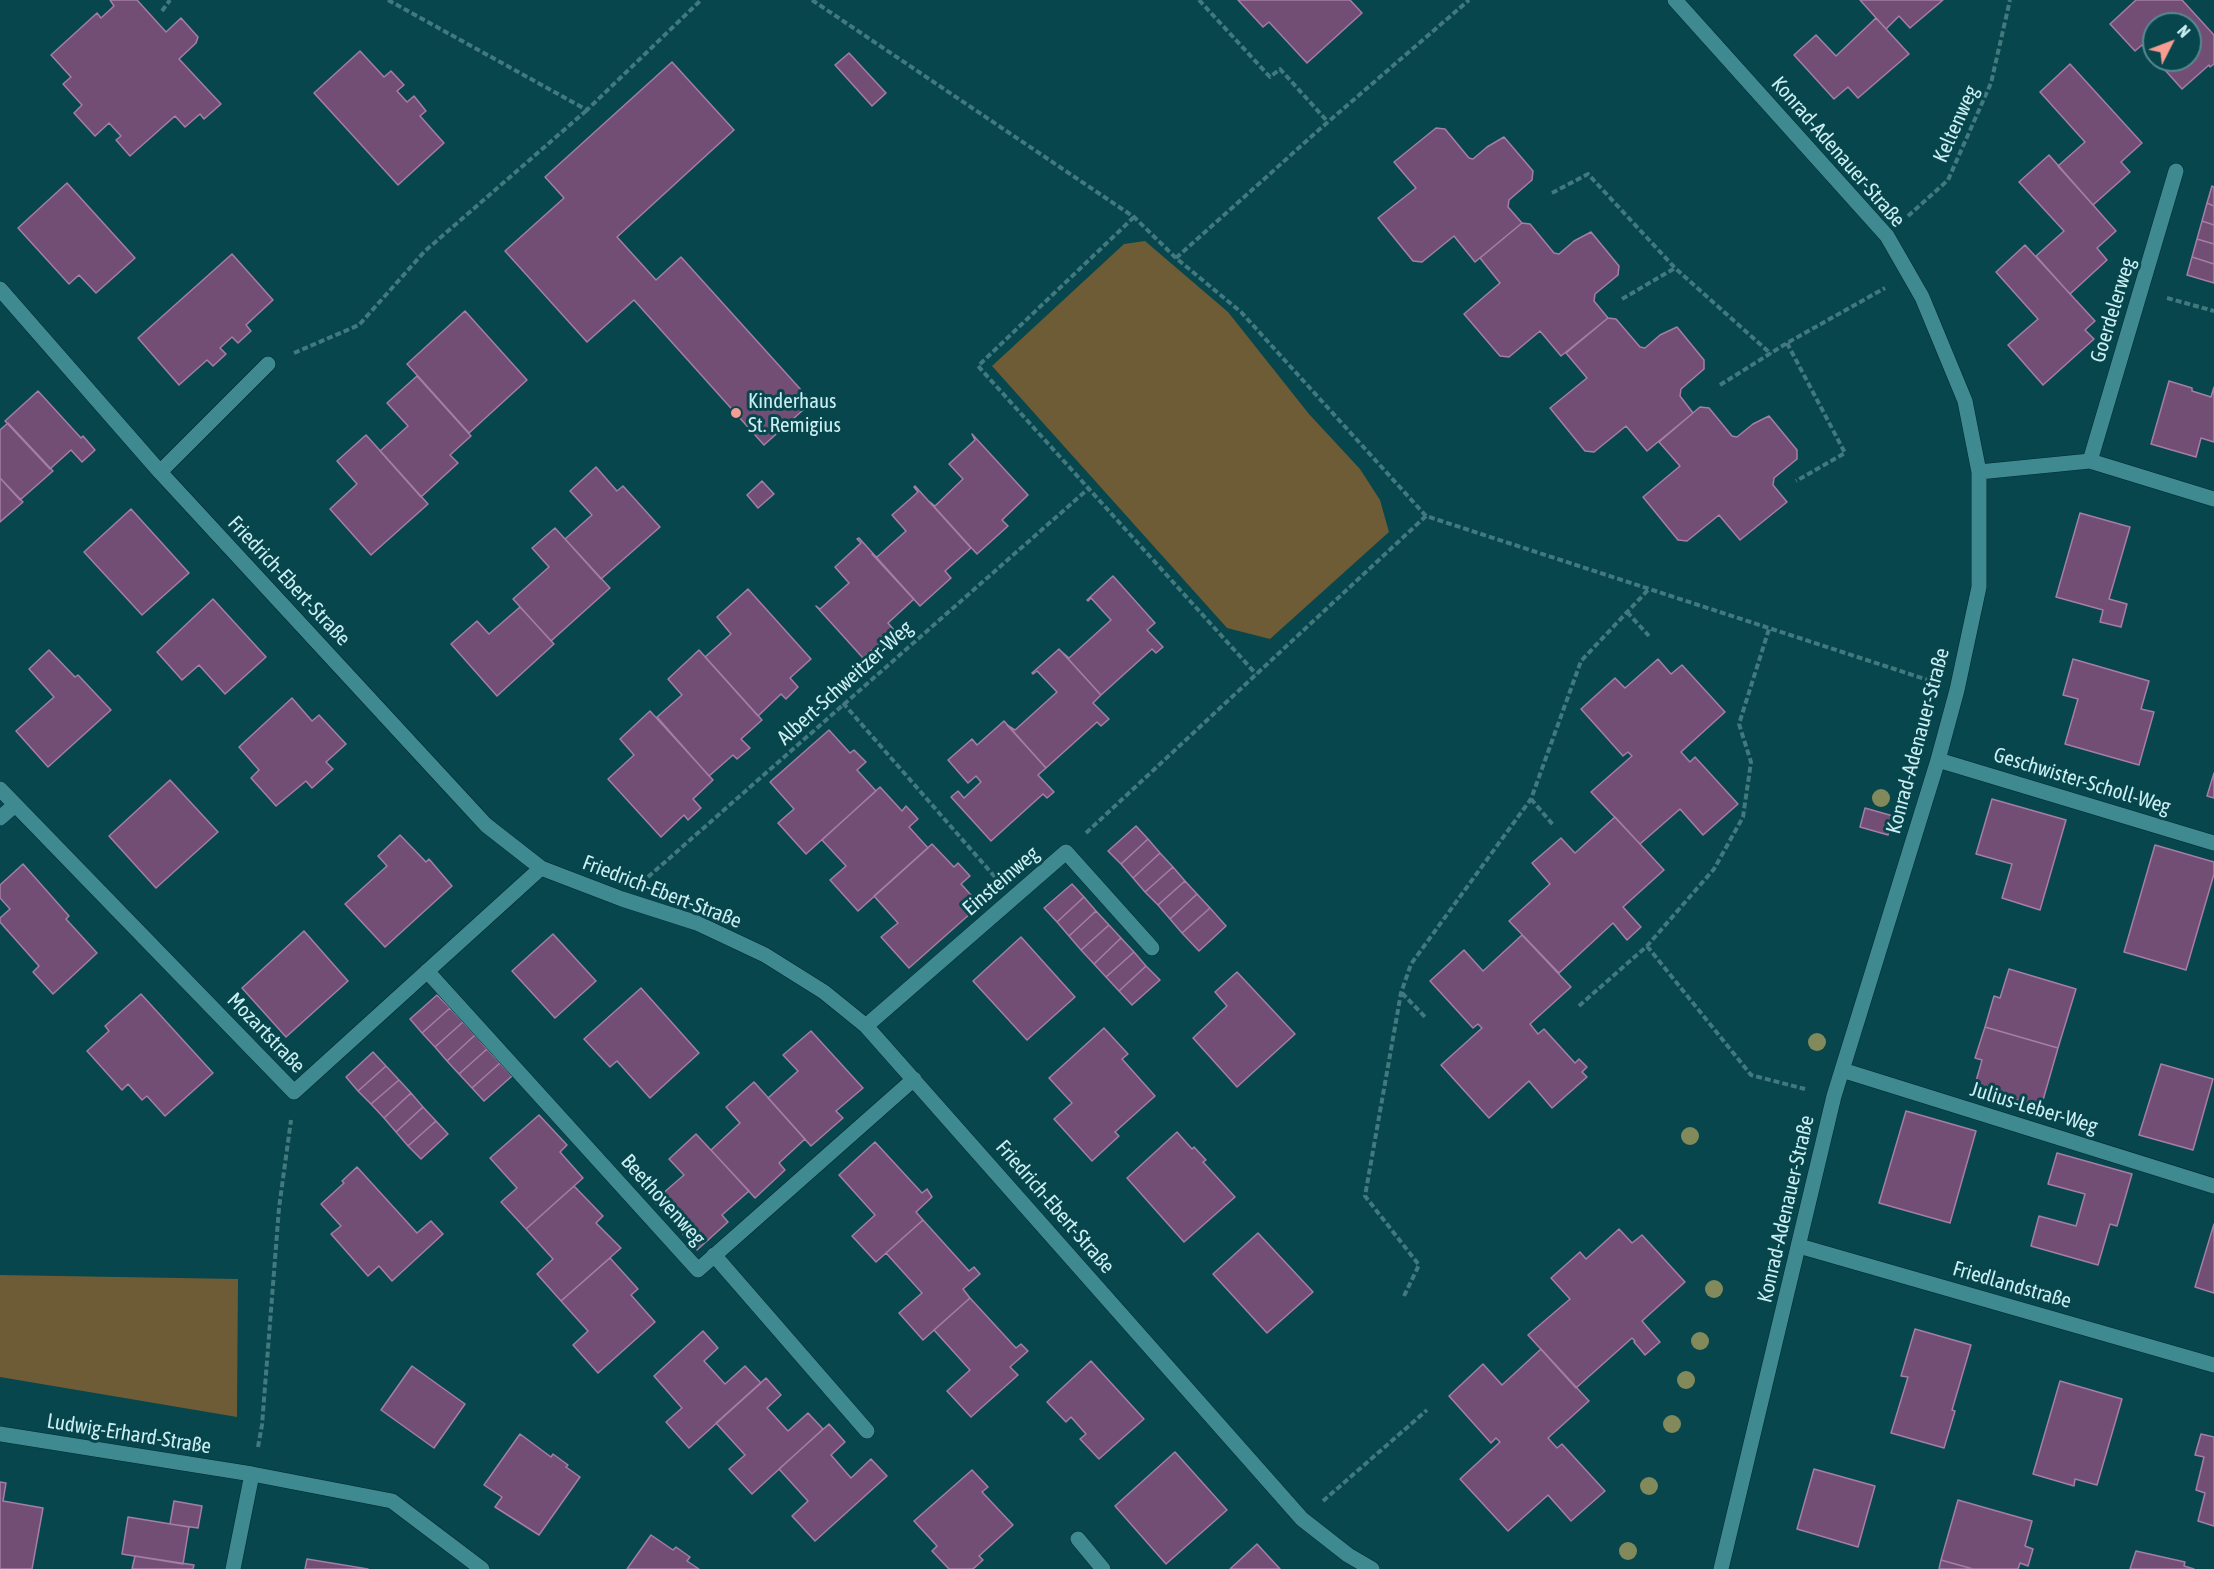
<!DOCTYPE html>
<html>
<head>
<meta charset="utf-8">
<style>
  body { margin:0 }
  #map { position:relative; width:2214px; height:1569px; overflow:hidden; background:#06464c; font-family:"Asap Condensed",sans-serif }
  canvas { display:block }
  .north { position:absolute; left:2142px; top:12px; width:60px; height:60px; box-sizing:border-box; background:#06464c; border:2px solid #55898f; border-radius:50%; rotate:48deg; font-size:16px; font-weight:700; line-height:24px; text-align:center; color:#cbeef3 }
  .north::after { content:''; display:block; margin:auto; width:21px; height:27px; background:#f59c93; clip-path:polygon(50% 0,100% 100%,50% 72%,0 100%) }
</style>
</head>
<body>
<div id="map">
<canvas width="2214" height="1569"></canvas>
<div class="north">N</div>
</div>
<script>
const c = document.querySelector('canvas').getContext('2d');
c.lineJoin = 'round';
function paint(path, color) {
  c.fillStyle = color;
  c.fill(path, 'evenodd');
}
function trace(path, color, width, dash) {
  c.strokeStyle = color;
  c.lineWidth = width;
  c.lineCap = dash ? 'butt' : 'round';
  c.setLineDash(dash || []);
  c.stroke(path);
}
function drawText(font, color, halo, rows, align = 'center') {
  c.font = font + ' "Asap Condensed",sans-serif';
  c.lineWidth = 6;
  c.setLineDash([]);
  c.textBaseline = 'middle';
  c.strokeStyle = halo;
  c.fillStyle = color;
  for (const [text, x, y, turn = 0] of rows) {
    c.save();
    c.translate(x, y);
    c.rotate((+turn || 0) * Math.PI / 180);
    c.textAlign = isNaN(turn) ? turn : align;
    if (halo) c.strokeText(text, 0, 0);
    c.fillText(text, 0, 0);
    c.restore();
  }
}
paint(new Path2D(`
  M1145,241l83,71 81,102 51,55 20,31 9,32 -119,107 -43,-11 -235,-262 132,-122z
  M0,1275l238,4 -1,138 -237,-40z`), '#6d5c35');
const building = new Path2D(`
  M137,0l29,32 15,-14 17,19 -2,6 -17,16 42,45 -17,15 -4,-5 -15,13 -10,-11 -45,40 -14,-16 5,-4 -12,-13 -14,13 -21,-23 8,-8 -19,-21 8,-7 -20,-22 46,-42 4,5 13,-12 -4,-6z
  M1238,0h112l12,13 -55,50 -38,-41 -6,5z
  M1860,0h83l-33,28 -11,-12 -13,13z
  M2136,0h46l32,35v29l-4,3 -1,-2 -27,24 -26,-29h34v-36h-36v34l-12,-13 -7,6 -25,-27z
  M1876,18l33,36 -51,44 -10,-11 -14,12 -40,-44 22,-20 20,21z
  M360,51l24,26 7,-6 13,14 -7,6 10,11 7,-6 12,15 -6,5 24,27 -46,42 -84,-92z
  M849,53l37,40 -14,13 -37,-41z
  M672,62l62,68 -117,107 39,43 25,-23 131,145 -48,43 -130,-145 -47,42 -82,-91 59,-53 -19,-21z
  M2070,64l72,79 -21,19 9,10 -37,33 -35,-39 27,-24 -45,-50z
  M1436,128l9,1 24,29 4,1 14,-12 17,-10 29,34 -1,9 -23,20 -1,7 14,16 -47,39 -21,-26 -32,26 -9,-1 -35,-43 38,-30 -22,-26z
  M2049,155l67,76 -19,17 10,12 -37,34 -34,-38 28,-25 -45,-49z
  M67,183l68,75 -39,35 -17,-18 -10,9 -51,-56z
  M2212,186l2,1v19l-7,-3z
  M2207,203l7,3v19l-12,-4z
  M2202,221l12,4v19l-17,-5z
  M1522,223l8,1 24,29 5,1 15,-13 17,-9 28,34 -1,9 -23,19 -1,7 14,17 -47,38 -21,-25 -31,26 -9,-1 -36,-42 36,-31 -20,-25z
  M2197,239l17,5v20l-22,-7z
  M2025,245l70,76 -10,9 9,9 -51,46 -35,-40 30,-26 -42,-47z
  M232,254l41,46 -27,25 5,6 -13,12 -6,-6 -12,11 6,6 -13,12 -6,-6 -28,25 -41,-47z
  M2192,257l22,7v19l-27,-8z
  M465,311l62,69 -58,53 -62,-69z
  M1608,318l8,1 24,28 5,1 15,-13 17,-8 27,33v9l-23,20 -1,7 13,17 -46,38 -21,-25 -32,26 -9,-1 -35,-43 37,-30 -21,-25z
  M417,376l54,60 -21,19 8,8 -37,34 -41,-46 28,-25 -21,-23z
  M2169,381l23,7v3l19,6 3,-10v55l-13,-4 -5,19 -45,-13z
  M38,391l43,47 2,-2 12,14 -13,12 -11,-12 -21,19 -45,-48z
  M1700,407l9,1 23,28 5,1 16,-13 16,-8 28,34v9l-23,19 -1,7 14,17 -47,38 -21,-25 -32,26 -9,-1 -35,-43 37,-31 -21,-24z
  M8,423l45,48 -33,29 -20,-22v-48z
  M972,434l56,61 -26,25 6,6 -31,28 -47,-52 5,4 28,-27 -14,-15 26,-24z
  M366,435l62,69 -57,51 -41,-46 27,-25 -20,-23z
  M596,467l21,24 6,-5 37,41 -59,52 -36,-40 27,-24 -22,-24z
  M0,478l23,24 -23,20z
  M762,481l12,13 -16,14 -11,-13z
  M915,486l56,62 -26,23 6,7 -31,28 -48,-52 5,3 29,-26 -14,-16 26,-23 -4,-5z
  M131,509l58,64 -47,42 -58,-63z
  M2080,513l50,14 -21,72 18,5 -6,23 -21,-5 3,-12 -47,-13z
  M555,528l55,60 -59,53 -38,-42 36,-32 -17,-19z
  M859,538l55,61 -26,24 6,7 -31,28 -47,-52 4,3 29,-26 -14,-16 26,-24 -4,-4z
  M1113,576l42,47 -8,7 16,17 -7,6 -4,-4 -51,46 -39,-43 7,6 42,-38 -20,-22 -3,3 -1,-1z
  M748,589l63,70 -21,19 8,9 -12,12 -5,-5 -23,22 -53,-59 26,-23 -14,-17z
  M213,599l53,58 -41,37 -26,-29 -17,15 -25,-28z
  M520,607l34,37 -57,52 -46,-52 26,-23 12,13z
  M1059,649l42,46 -8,8 16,16 -8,7 -4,-4 -51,46 -39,-43 8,5 42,-38 -20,-21 -4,3 -1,-1z
  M49,650l26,27 3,-2 33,35 -63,57 -32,-36 38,-34 -25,-28z
  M699,650l63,70 -21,19 9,9 -13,11 -4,-4 -24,21 -52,-59 25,-22 -14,-16z
  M1658,659l13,15 11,-9 43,47 -44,40 9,10 5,-5 43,47 -35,31 -23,-26 -40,35 -49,-52 41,-36 -4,-4 -5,4 -42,-47 34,-31 10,10z
  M2073,659l76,22 -8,28 13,3 -15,53 -74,-21 13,-45 -15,-4z
  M292,698l20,23 7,-6 27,29 -20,18 7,7 -21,19 -6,-7 -30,25 -25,-28 8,-8 -20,-23z
  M650,711l63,69 -20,19 8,9 -13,12 -4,-5 -23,22 -53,-58 26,-24 -14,-16z
  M1004,721l42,47 -8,7 16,17 -7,6 -4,-4 -52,47 -40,-44 7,-6 6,7 17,-16 -5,-6 -8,7 -20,-23 24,-21 5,6z
  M829,730l21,23 4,-3 12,12 -9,8 19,21 -70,63 -28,-31 16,-14 -24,-27z
  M2214,773v25l-7,-2z
  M170,780l48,52 -62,56 -47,-52z
  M880,787l22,24 4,-5 12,13 -9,8 19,21 -70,63 -28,-31 16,-14 -24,-26z
  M1992,799l74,21 -26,90 -38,-12 10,-34 -36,-10z
  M1865,808l28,8 -5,19 -28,-8z
  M1615,817l49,53 -41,37 18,20 -14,13 -14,-17 -54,50 -50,-52 41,-37 -18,-21 29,-25 14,15z
  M1136,826l12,13 -27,25 -13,-13z
  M400,835l26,27 3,-3 23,27 -67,61 -40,-43 42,-38 -9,-10z
  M1148,839l12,14 -27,25 -12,-14z
  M932,844l22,23 4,-4 12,13 -9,8 19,21 -71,63 -28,-31 17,-14 -24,-27z
  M2155,845l59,17v12l-28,96 -62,-18z
  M1160,853l13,14 -28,25 -12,-14z
  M23,864l46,52 -3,3 31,34 -44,41 -20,-22 6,-6 -39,-44v-4l10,-9 -10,-11v-13z
  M1173,867l12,14 -27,24 -13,-13z
  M1185,881l12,13 -27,25 -12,-14z
  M1072,884l12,13 -27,25 -13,-14z
  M1197,894l13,14 -28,25 -12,-14z
  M1084,897l12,14 -27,25 -12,-14z
  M1210,908l16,18 -27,25 -17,-18z
  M1096,911l13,14 -28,25 -12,-14z
  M1109,925l12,13 -27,26 -13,-14z
  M304,931l44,50 -62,56 -44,-49z
  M553,934l43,47 -41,37 -43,-47z
  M1522,935l49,52 -41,37 8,10 6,-5 31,34 4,-4 8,8 -5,5 5,5 -35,31 -23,-27 -40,37 -48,-53 41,-37 -4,-4 -5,4 -43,-47 34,-31 19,21z
  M1021,937l54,60 -48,43 -54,-59z
  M1121,938l13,14 -28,25 -12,-13z
  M1134,952l12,14 -27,25 -13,-14z
  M1146,966l14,14 -28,25 -13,-14z
  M2009,969l67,20 -18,59 -73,-21 9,-31 6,2z
  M1237,972l58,62 -58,53 -44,-49 34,-32 -12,-14z
  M641,988l58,65 -49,45 -33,-37 -7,6 -26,-28z
  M141,994l72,79 -48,43 -18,-20 -5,4 -14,-16 -6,6 -35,-39 22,-20 -4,-5z
  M437,995l13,13 -28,25 -12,-14z
  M450,1008l13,14 -28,25 -13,-14z
  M463,1022l12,13 -28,26 -12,-14z
  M1985,1027l73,21 -17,59 -67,-19 8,-28 -7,-2z
  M1104,1028l24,26 -6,5 33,37 -40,36 4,4 -27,25 -38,-42 18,-16 -23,-25z
  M811,1031l52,57 -27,23 7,7 -32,28 -43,-48 30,-27 -15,-16z
  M475,1035l12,14 -28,25 -12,-13z
  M487,1049l13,14 -28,25 -13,-14z
  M373,1052l13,14 -28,25 -12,-14z
  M500,1063l12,13 -28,25 -12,-13z
  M2161,1064l52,15 -20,71 -54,-15z
  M386,1066l13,14 -28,24 -13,-13z
  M399,1080l12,13 -27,25 -13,-14z
  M754,1082l51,57 -26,24 6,7 -30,28 -44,-48 29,-27 -14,-16z
  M411,1093l12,14 -27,25 -12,-14z
  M423,1107l13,14 -28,25 -12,-14z
  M1906,1111l70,20 -26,92 -71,-20z
  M539,1115l28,30 -7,7 23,26 -57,51 -25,-27 16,-14 -27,-30z
  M436,1121l12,13 -27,25 -13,-13z
  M1177,1132l15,17 2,-2 12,13 -3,2 32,35 -51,45 -57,-64z
  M696,1134l53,57 -27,24 6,7 -31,28 -43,-49 30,-26 -15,-16z
  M875,1142l47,51 5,-4 5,8 -16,15 7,8 -47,42 -24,-26 23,-21 -36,-40z
  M2057,1153l75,21 -15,52 -7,-2 -12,41 -67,-19 8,-30 37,10 9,-32 -37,-10z
  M357,1167l60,66 14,-12 12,13 -51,47 -13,-15 -11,10 -37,-42 10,-8 -20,-22 23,-21 -2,-2z
  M574,1186l29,30 -7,7 25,25 -60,53 -24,-27 16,-15 -27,-30z
  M923,1220l46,51 5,-4 6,7 -17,15 7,9 -47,42 -24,-27 23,-20 -36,-40z
  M2214,1224v69l-19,-6z
  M1619,1229l13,14 10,-8 43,47 -43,39 18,21 -15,13 -11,-13 1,-1 -3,-3 -56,50 -48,-53 42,-36 -19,-21 29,-26 6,7z
  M1258,1233l55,59 -46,41 -54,-59z
  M610,1258l28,31 -7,6 24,27 -57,51 -25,-28 15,-14 -27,-30z
  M970,1298l46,50 5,-4 7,7 -18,16 8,8 -47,42 -24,-26 23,-21 -36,-40z
  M1915,1329l56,16 -19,65 3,1 -11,37 -53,-15 17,-56 -7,-1z
  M703,1331l15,17 -14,13 21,23 20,-18 16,17 -72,65 -23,-26 16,-14 -28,-32z
  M1541,1349l48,52 -41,37 9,10 5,-4 43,47 -34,30 -23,-26 -40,36 -48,-52 40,-37 -4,-4 -5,5 -42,-47 34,-32 19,21z
  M1091,1361l53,58 -45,40 -19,-20 6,-5 -15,-17 -5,5 -19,-20z
  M412,1366l53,38 -31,44 -53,-38z
  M766,1378l15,17 -14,13 21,23 20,-18 15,16 -71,65 -23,-25 16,-14 -29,-32z
  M2060,1381l62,18 -25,86 -22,-6 -1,7 -41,-12z
  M829,1424l16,18 -14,13 20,23 20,-19 16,17 -72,65 -23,-25 16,-15 -29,-32z
  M520,1434l31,23 2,-3 15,11 -2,2 14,10 -41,58 -44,-28 7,-10 -18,-12z
  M2201,1434l13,3v89l-16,-5 7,-28 -9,-3 8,-33 -9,-2z
  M1175,1452l52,58 -61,54 -51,-58z
  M1814,1469l61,17 -17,61 -61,-18z
  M972,1470l16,17 -6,5 31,33 -34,31 4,4 -10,9h-24l-17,-18 5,-5 -23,-25z
  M0,1482l6,1 -3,18 40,7 -11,61h-32z
  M1958,1500l74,21 -7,25 8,3 -5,17 -8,-3 -2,6h-45l-32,-9z
  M174,1501l28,5 -4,22 -28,-4z
  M128,1517l61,10 -6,37 -61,-10z
  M651,1535l22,15 3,-3 14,10 -3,4 12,8h-72z
  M1257,1544l23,25h-50z
  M2136,1551l49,11 -1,4 10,3h-64z
  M135,1556l59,9 -1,4h-61z
  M307,1559l61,10h-63z
  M1941,1560l32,9h-34z`);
paint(building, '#734e74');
trace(building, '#a57ea5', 1.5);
const minor = new Path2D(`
  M1675,0l212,236 35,61 43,104 14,71v115l-22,103 -19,70 -104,336 -113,473
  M0,289l160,183 326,353 55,43 81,31 75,24 68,32 59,37 42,34 436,493 46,36 24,14
  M2090,461l86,-290
  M160,472l108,-108
  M1979,472l111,-11 124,38
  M1938,760l276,83
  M0,789l294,303 247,-224
  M0,818l15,-13
  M427,971l271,299 216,-191
  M866,1026l200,-174 86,96
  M1842,1070l372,116
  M1799,1246l415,119
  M714,1255l153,176
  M0,1434l252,40 140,27 90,68
  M1078,1539l25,30
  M233,1569l19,-95`);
trace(minor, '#002a2f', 16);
trace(new Path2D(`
  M388,0l199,110 114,-110
  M812,0l322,217 42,41 65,54 185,204 505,165
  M1199,0l71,77 10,-8 48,53
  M162,11l8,-11
  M1552,193l36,-19 87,94 96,86
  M1908,216l40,-36 43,-97 19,-83
  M1134,217l-156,149 278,308
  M1176,258l145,-130 148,-128
  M2167,298l47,13
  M1622,299l53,-31
  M1787,343l58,110 -49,28
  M294,353l65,-28 66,-74 162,-141
  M1720,385l67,-42 98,-55
  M1627,612l22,24
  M843,703l152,174
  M1531,799l23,27
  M1086,833l340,-317
  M648,877l440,-388
  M1647,946l104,129 54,14
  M1402,993l24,25
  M1579,1006l68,-60 67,-77 29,-52 8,-55 -12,-38 30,-95
  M1404,1296l15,-31 -54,-69 36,-203 10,-29 120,-165 50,-138 67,-71
  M258,1447l4,-22 17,-217 12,-88
  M1323,1501l104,-91`), '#42797f', 4, [6, 3]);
trace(minor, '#3f8991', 15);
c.fillStyle = '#828a5c';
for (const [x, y] of [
  [1881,798],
  [1817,1042],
  [1690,1136],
  [1714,1289],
  [1700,1341],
  [1686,1380],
  [1672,1424],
  [1649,1486],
  [1628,1551]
]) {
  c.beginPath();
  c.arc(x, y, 9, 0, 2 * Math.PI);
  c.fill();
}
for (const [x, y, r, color] of [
  [736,413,6,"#f59c93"]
]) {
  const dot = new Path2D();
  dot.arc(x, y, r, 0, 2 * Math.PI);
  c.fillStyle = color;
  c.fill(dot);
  trace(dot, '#06464c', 2);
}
drawText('21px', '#cbeef3', '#06464c', [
  ["Keltenweg",1956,124,-66],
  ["Konrad-Adenauer-Straße",1838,152,49],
  ["Goerdelerweg",2113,310,-73],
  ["Friedrich-Ebert-Straße",289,581,47],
  ["Albert-Schweitzer-Weg",845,683,-42],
  ["Konrad-Adenauer-Straße",1918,741,-75],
  ["Geschwister-Scholl-Weg",2082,781,17],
  ["Einsteinweg",1001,881,-41],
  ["Friedrich-Ebert-Straße",662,892,21],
  ["Mozartstraße",266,1033,46],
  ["Julius-Leber-Weg",2034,1108,17],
  ["Beethovenweg",663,1200,48],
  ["Friedrich-Ebert-Straße",1055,1207,49],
  ["Konrad-Adenauer-Straße",1786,1209,-77],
  ["Friedlandstraße",2012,1285,16],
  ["Ludwig-Erhard-Straße",129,1434,9]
]);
drawText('21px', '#cbeef3', '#06464c', [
  ["Kinderhaus",748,401],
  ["St. Remigius",748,425]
], 'left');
</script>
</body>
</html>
